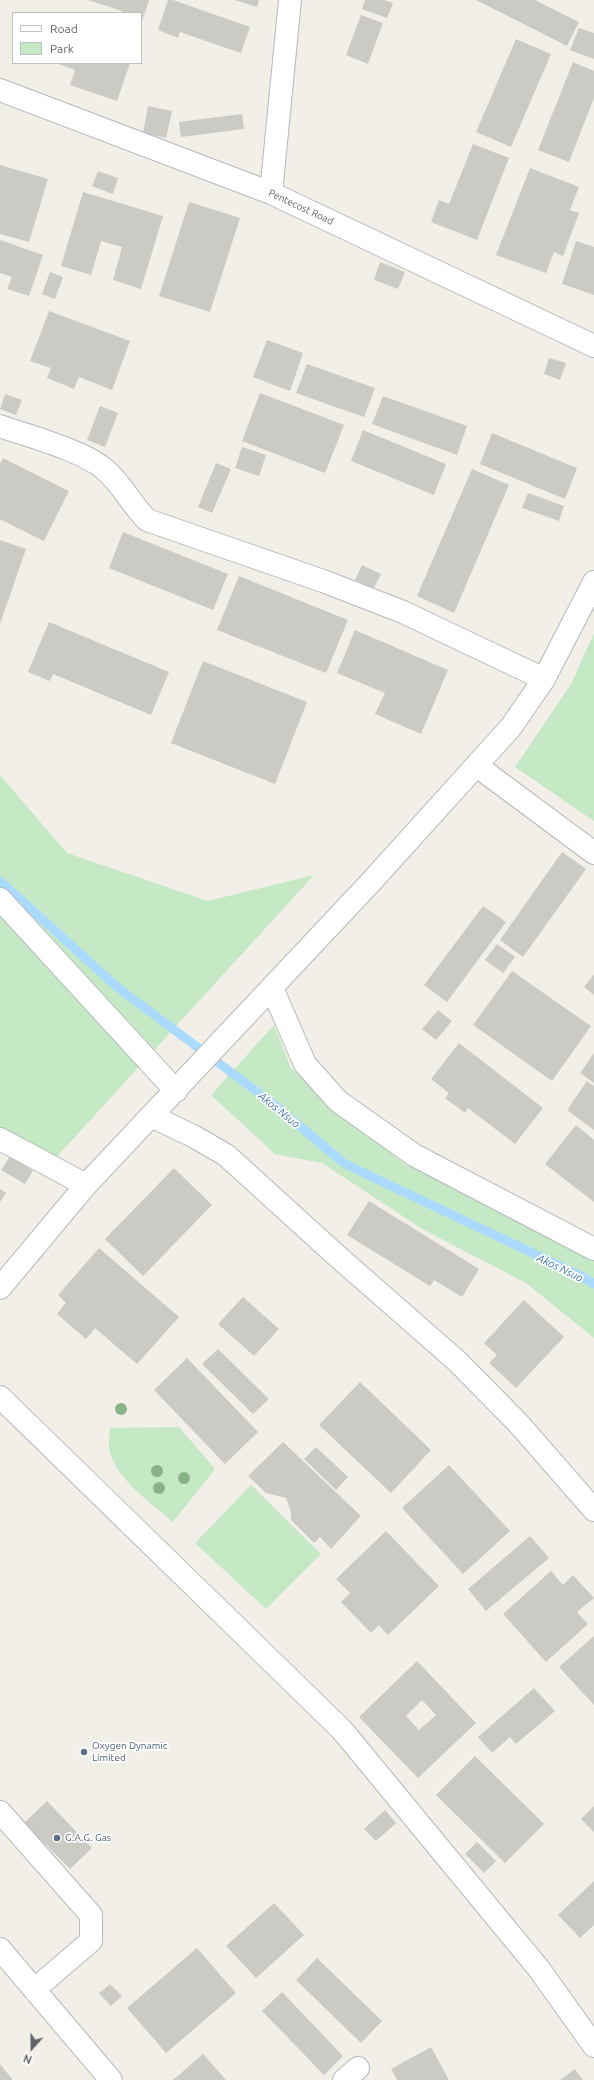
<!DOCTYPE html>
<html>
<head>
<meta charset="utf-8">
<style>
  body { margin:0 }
  #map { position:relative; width:594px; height:2080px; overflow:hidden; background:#f1efe8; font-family:Ubuntu,sans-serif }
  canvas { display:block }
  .legend { position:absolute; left:12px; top:12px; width:130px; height:52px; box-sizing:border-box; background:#fff; border:1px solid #bfc1c3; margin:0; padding:5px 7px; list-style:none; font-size:12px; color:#5f6368 }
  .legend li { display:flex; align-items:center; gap:8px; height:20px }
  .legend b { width:20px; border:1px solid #bfc1c3 }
  .north { position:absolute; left:12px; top:2028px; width:40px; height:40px; -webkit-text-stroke:3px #fff; paint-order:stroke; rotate:201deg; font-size:11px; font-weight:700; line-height:16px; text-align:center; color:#5f6368 }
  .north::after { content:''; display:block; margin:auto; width:14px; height:18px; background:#5f6368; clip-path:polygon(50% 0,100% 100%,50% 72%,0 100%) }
</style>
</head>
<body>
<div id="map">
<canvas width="594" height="2080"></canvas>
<ul class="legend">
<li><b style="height:5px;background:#fff"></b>Road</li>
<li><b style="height:11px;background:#c5e8c5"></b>Park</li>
</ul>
<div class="north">N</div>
</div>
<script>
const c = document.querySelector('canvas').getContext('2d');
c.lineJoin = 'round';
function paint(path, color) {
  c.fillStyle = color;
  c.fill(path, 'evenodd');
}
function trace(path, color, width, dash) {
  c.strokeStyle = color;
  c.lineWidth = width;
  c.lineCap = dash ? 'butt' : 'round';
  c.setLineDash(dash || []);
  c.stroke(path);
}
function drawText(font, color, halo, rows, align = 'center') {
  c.font = font + ' Ubuntu,sans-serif';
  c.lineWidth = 3.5;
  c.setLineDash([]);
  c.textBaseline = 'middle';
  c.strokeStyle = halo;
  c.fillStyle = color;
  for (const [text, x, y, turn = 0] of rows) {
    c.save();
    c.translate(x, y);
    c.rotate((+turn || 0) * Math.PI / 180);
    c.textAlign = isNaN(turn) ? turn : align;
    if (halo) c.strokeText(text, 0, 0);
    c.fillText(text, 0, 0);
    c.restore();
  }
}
paint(new Path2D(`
  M594,633v188l-79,-54 56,-83z
  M0,775l67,78 141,48 106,-26 -262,287 -52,-28z
  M274,1025l17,43 47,43 68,54 108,51 80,45v77l-68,-55 -102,-53 -102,-67 -47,-9 -64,-59z
  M179,1427l36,42 -42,53c-20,-17 -62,-47 -64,-75 -1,-6 1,-13 1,-19z
  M251,1485l70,69 -55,55 -71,-66z`), '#c5e8c5');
trace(new Path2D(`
  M0,881l117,106 155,116 73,61 238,113 11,7`), '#aadaff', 9);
paint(new Path2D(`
  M88,0h61l-8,24v-11h-19v-2z
  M168,0h5l77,27 -9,26 -61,-21 -2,6 -20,-8z
  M235,0h24l-2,7z
  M365,0h19l9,3 -6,15 -25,-9z
  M476,0h59l44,22 -12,24z
  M361,15l22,8 -15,41 -22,-9z
  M579,28l15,5v26l-24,-9z
  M516,39l35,15 -40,93 -35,-15z
  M573,62l21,9v27l-25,64 -31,-12z
  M56,63h74l-13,38 -47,-16 5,-15z
  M148,106l24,5 -6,27 -23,-5z
  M242,114l2,15 -63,8 -2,-15z
  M473,144l36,14 -32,82 -46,-18 8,-22 10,4z
  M0,165l48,14 -19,63 -29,-8z
  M530,168l49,19 -9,23 9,3 -16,43 -9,-4 -8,21 -50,-18z
  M98,171l20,7 -5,16 -21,-8z
  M83,192l80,24 -22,73 -28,-9 9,-33 -21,-6 -10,34 -30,-9z
  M189,202l51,16 -30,94 -51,-16z
  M0,240l43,15 -14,41 -22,-7 5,-12 -12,-4z
  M576,241l18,6v48l-32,-11z
  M380,262l25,10 -7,17 -24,-9z
  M50,272l13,5 -8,22 -13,-5z
  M49,311l81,30 -18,49 -33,-13 -5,12 -27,-11 4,-10 -21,-7z
  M267,340l36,13 -13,38 -37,-14z
  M549,358l17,5 -6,17 -16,-6z
  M307,364l68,24 -11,29 -68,-24z
  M260,393l84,32 -19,48 -83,-32z
  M5,394l17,6 -6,15 -16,-6z
  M383,396l84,30 -10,29 -85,-31z
  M100,406l18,7 -13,34 -18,-7z
  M363,430l83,34 -12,31 -83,-34z
  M492,433l85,35 -12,31 -85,-35z
  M242,447l24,8 -7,21 -24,-8z
  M3,458l66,33 -25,50 -44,-22v-55z
  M216,463l15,6 -19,44 -14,-6z
  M472,469l37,16 -55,128 -37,-17z
  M528,493l36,13 -5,15 -37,-13z
  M123,532l105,42 -15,36 -104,-42z
  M0,540l26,9 -26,75z
  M362,565l19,9 -7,14 -19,-8z
  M239,576l109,44 -22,53 -109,-43z
  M49,622l120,50 -18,43 -98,-41 -3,7 -22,-9z
  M355,630l93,40 -27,64 -46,-20 10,-21 -48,-20z
  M203,661l104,41 -32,82 -104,-41z
  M562,852l24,17 -63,88 -23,-17z
  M483,906l23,16 -59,80 -23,-17z
  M497,944l18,13 -12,16 -18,-13z
  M512,971l79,55 -39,55 -79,-56z
  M594,974v21l-10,-8z
  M438,1010l14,11 -16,19 -14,-11z
  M459,1043l84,65 -28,36 -47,-36 -3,5 -20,-15 4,-5 -18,-14z
  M594,1053v30l-14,-10z
  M587,1081l7,5v44l-27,-20z
  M576,1125l18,15v62l-49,-38z
  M10,1156l23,15 -8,13 -24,-14z
  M174,1168l38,37 -69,71 -38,-37z
  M0,1189l6,4 -6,9z
  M369,1201l110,68 -17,28 -28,-17 -4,6 -83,-51z
  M99,1248l80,69 -42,47 -42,-36 -9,11 -29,-25 9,-11 -8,-8z
  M243,1297l36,32 -25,27 -36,-32z
  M524,1300l40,37 -48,51 -27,-25 8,-8 -13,-12z
  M218,1349l51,50 -16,15 -51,-50z
  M187,1358l71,74 -33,32 -71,-74z
  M360,1382l71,68 -40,43 -72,-68z
  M283,1442l78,74 -30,33 -11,-12 -6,6 -23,-23v-8l-5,-14 -20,-5 -18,-17z
  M316,1447l32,30 -12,13 -32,-31z
  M449,1465l61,66 -47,43 -61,-66z
  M386,1531l53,55 -51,49 -9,-10 -8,8 -30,-31 9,-9 -14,-14z
  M530,1536l19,22 -63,53 -18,-22z
  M551,1571l12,14 10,-10 21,23 -17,14 11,12 -42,38 -43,-48z
  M594,1636v69l-35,-38z
  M417,1661l59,62 -58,55 -59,-61zM422,1700l14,15 -17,15 -13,-14z
  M534,1688l21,23 -39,33 -6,-7 -18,16 -14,-16z
  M475,1756l69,68 -39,39 -69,-68z
  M47,1801l45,47 -22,21 -26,-26 -5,5 -20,-20z
  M594,1806v26l-13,-13z
  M385,1810l11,13 -20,18 -12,-12z
  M477,1842l19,19 -12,12 -19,-19z
  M594,1881v44l-14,13 -22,-23z
  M274,1903l30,32 -48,43 -30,-32z
  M197,1948l39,45 -70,60 -39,-45z
  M317,1958l65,63 -21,22 -65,-63z
  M110,1984l12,12 -11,10 -12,-13z
  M282,1992l61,64 -19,19 -62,-64z
  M431,2047l18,33h-52l-6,-11z
  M203,2054l23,26h-53z
  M0,2064l13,16h-13z
  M575,2069l8,11h-23z`), '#cccac5');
const minor = new Path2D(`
  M0,90l271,103 323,153
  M271,193l19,-193
  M0,426c28,10 81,24 103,42 18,14 28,36 44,52l176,61 80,31 141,67
  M477,766l117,87
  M0,899l176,192
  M272,988l33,76 33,37 76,54 180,94
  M151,1116l42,20 33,19 110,100 122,107 60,61 76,87
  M0,1139l86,46
  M0,1288l86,-103 284,-302 141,-156 33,-48 50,-97
  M0,1397l342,333 197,239 55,77
  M0,1812l91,103v26l-56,48
  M0,1949l111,131
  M344,2080l14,-12`);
trace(minor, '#b5b8bc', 24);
trace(minor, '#fff', 22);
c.fillStyle = '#89b387';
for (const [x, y] of [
  [121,1409],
  [157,1471],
  [184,1478],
  [159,1488]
]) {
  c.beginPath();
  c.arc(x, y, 6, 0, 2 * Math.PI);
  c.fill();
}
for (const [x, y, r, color] of [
  [84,1752,4,"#5c6f8a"],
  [57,1838,4,"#5c6f8a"]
]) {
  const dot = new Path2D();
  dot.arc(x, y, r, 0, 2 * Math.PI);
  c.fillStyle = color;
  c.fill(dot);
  trace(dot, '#fff', 1.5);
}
drawText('10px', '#5f6368', '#fff', [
  ["Pentecost Road",301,207,25]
]);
drawText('10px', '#4e5e75', '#fff', [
  ["Oxygen Dynamic",92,1746],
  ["Limited",92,1758],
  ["G.A.G. Gas",65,1838]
], 'left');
drawText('italic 11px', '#4174aa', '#fff', [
  ["Akos Nsuo",279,1110,39],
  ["Akos Nsuo",560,1268,26]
]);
</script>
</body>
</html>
